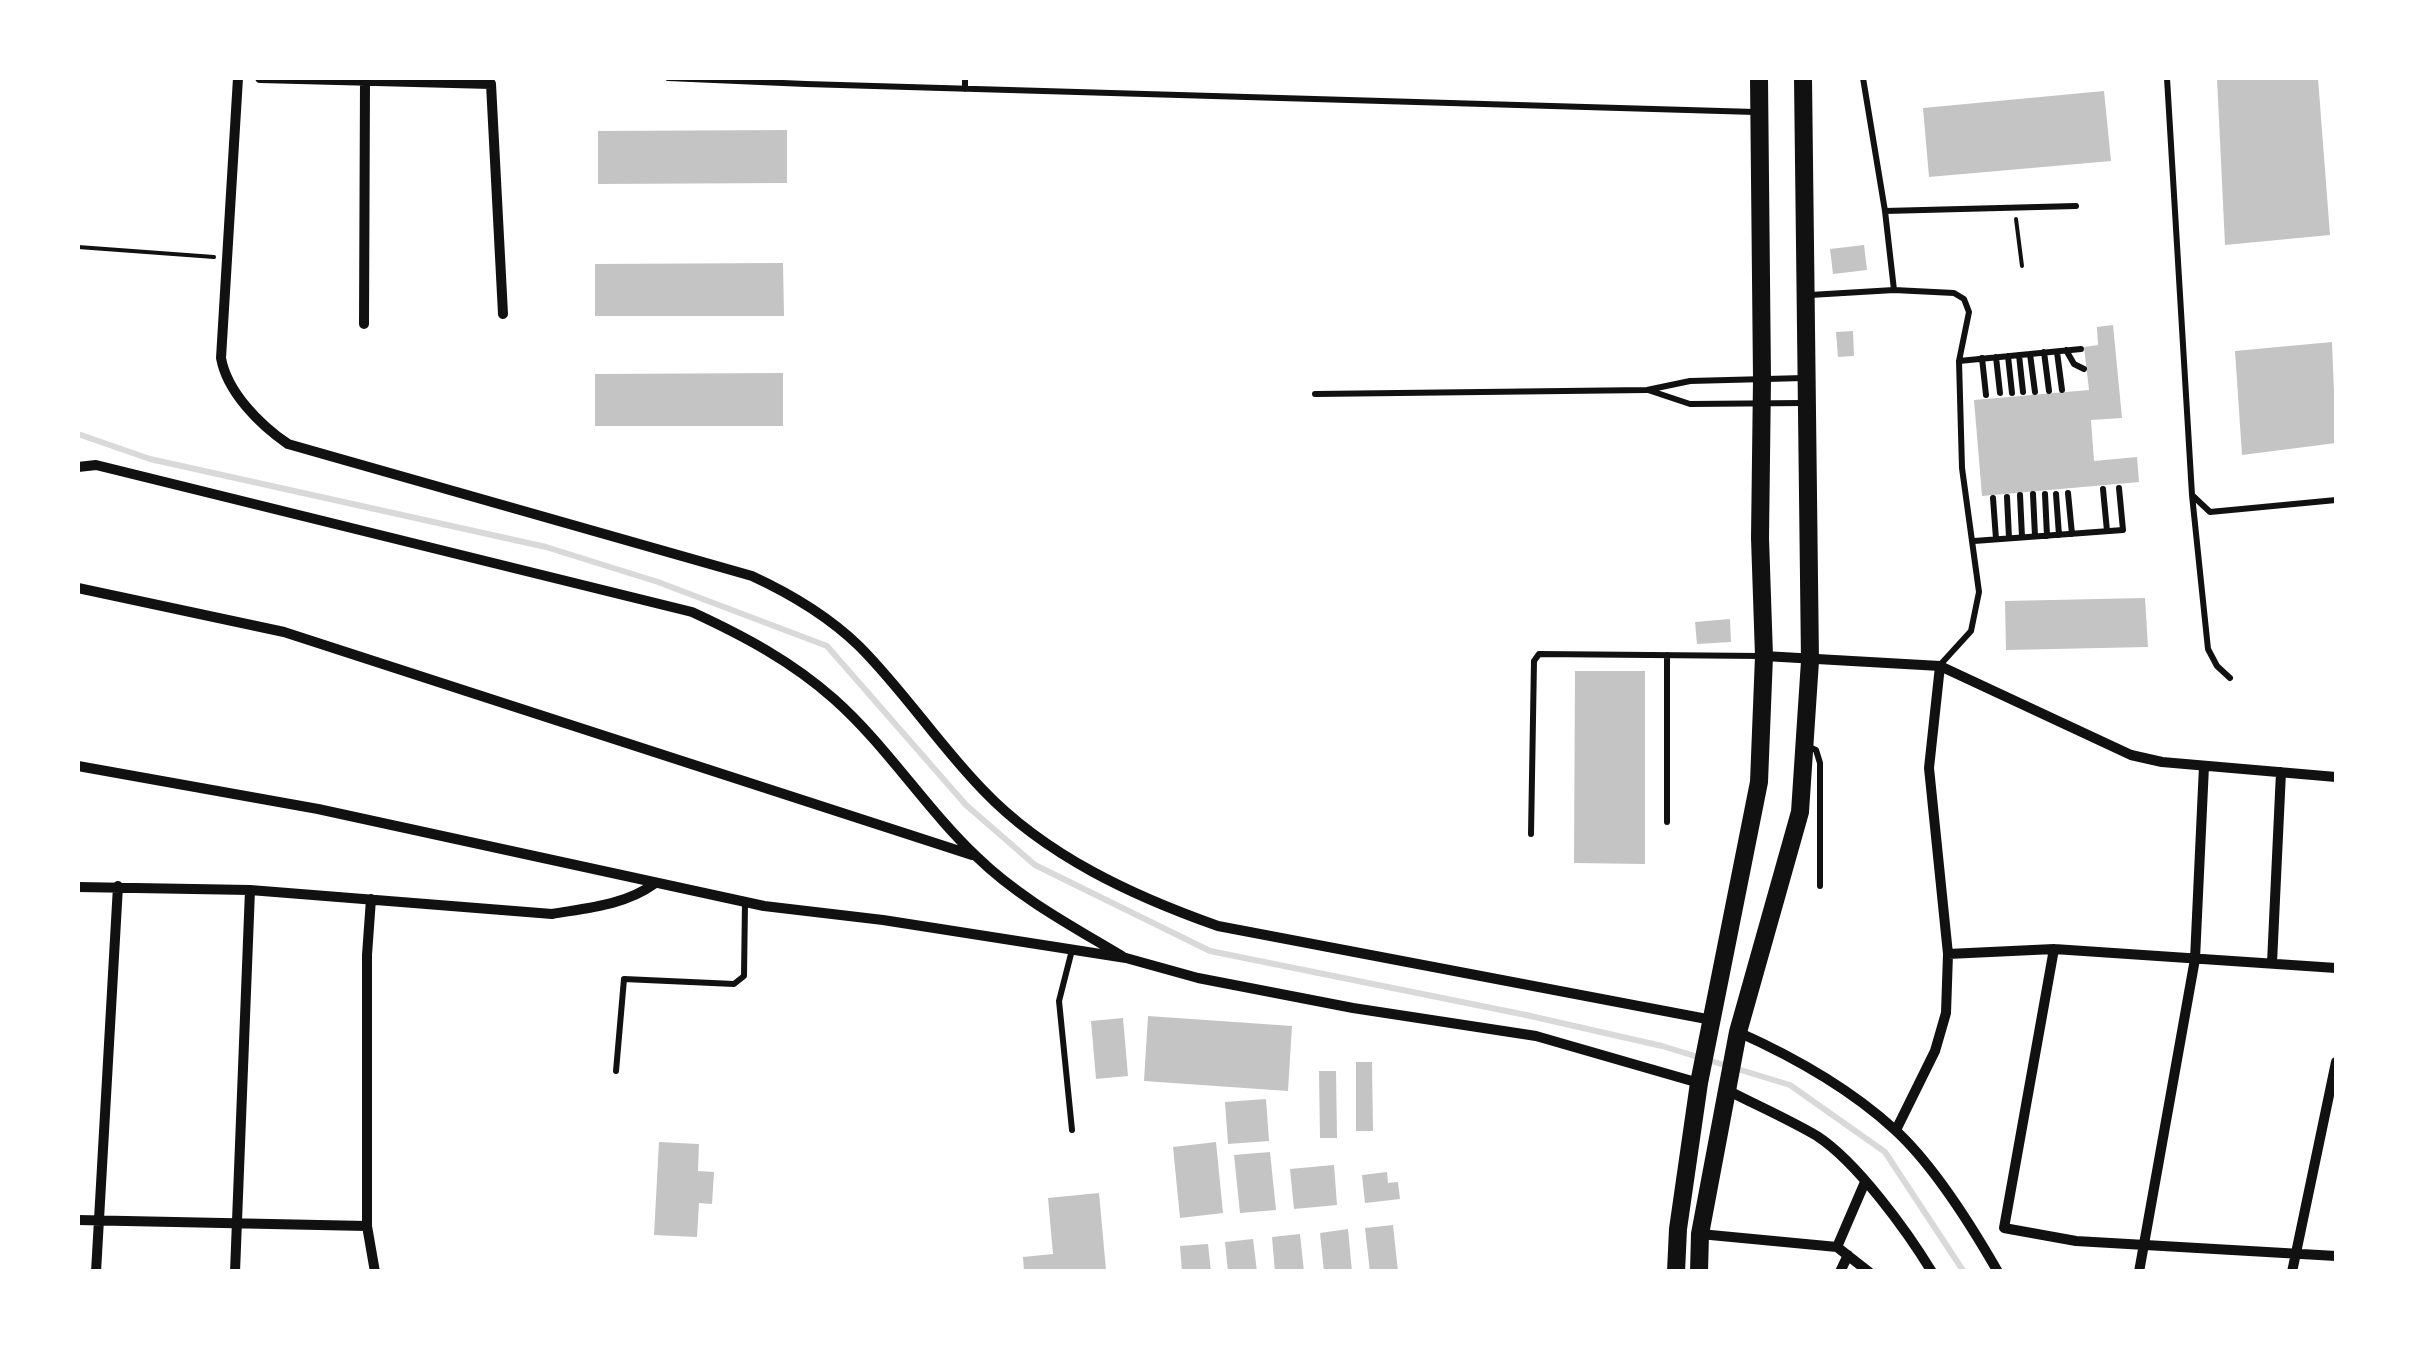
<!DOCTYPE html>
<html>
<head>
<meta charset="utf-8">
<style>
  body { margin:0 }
  #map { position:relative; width:2414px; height:1349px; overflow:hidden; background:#fff; font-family:"Alegreya Sans",sans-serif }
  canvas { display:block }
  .frame { position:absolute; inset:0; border:80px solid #fff; pointer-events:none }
</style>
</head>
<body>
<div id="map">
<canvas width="2414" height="1349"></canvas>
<div class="frame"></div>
</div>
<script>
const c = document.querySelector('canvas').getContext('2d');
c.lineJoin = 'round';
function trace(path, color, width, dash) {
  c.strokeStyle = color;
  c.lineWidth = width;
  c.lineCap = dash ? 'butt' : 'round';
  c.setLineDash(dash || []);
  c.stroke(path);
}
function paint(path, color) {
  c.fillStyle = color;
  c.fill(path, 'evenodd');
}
trace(new Path2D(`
  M78,434l72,25 396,88 112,35 169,64 139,159 69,60 175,86 316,64 136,31 128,39 95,67 79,120`), '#d9d9d9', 6);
paint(new Path2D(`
  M2217,78h101l12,157 -105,10z
  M2104,91l7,70 -182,16 -6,-69z
  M787,130v53l-189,1v-53z
  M1864,245l3,25 -34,4 -3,-25z
  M783,263l1,53h-189v-52z
  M2113,325l9,93 -31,2 3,41 43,-4 2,25 -157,14 -8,-96 115,-10 -5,-43 14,-2 -1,-18z
  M1853,331l1,25 -16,1 -2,-25z
  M2332,342l4,101 -94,12 -7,-104z
  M783,373v53h-188v-52z
  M2145,598l3,49 -142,3 -1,-49z
  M1730,619l1,23 -34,2 -2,-22z
  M1575,671h70v193l-71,-1z
  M1148,1016l144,10 -4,65 -144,-10z
  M1123,1018l5,58 -32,3 -5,-58z
  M1356,1062h16l1,69h-17z
  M1319,1071h17l1,67h-17z
  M1266,1099l3,42 -41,3 -3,-42z
  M659,1142l40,2 -1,27 16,1 -2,32 -13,-1 -2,34 -43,-2z
  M1216,1142l7,71 -43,5 -7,-71z
  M1270,1152l6,58 -36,3 -6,-58z
  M1334,1165l3,40 -43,4 -4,-40z
  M1387,1172l1,11 10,-1 2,17 -35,4 -3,-28z
  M1099,1193l7,77 -82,2 -1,-15 30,-3 -5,-56z
  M1393,1225l5,47h-28l-5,-44z
  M1348,1229l4,43h-28l-4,-39z
  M1300,1234l4,38h-29l-3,-35z
  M1253,1239l4,33h-29l-3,-30z
  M1208,1244l3,28h-29l-2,-26z`), '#c4c4c4');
trace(new Path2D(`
  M2016,219l6,47
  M78,247l136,10`), '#111', 4);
trace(new Path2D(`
  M668,78l138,6 949,28
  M1863,78l22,133 9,79
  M2167,78l25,417 16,154 9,17 13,12
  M965,89v-11
  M1885,211l191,-5
  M1810,295l84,-5 60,3 10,6 5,13 -10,49 3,107 17,124 -8,39 -31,34
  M2066,350l8,14 10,5
  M2044,352l5,39
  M2057,352l5,38
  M2030,354l5,38
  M2019,355l4,37
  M2008,356l4,37
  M1996,357l4,36
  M1982,358l4,37
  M1959,361l122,-12
  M1648,390l42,14 113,-1
  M1315,394l332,-4 43,-9 114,-3
  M2103,489l4,42
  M2068,493l4,41
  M2033,494l2,42
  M2045,494l2,42
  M2056,494l3,41
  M2020,495l2,42
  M2193,496l17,16 126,-12
  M2007,497l2,41
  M1993,498l3,41
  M1974,541l149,-11 -4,-42
  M1807,746l9,4 4,13v123
  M1667,822v-167
  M1531,834l3,-173 5,-7 222,2
  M1072,950l-13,51 13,129
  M616,1071l8,-92 110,5 10,-8 1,-73`), '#111', 6);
trace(new Path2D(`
  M238,78l-17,280c6,34 39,67 67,86l464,132c39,18 76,40 107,70 45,45 80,99 124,144 63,66 150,106 235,136l494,94
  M260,78l231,6 12,230
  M364,324l1,-244
  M78,467l18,-2 596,147c52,24 99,49 142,87 53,47 92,110 143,158 42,41 95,69 145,99
  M78,588l206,44 688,223
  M1764,656l176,10 191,89 31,7 174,15
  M78,766l240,43 446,97 119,14 243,38 72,20 155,30 183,28 163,47
  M78,887l172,3 302,24c35,-6 73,-9 102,-30
  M371,899l-4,56v271l8,46
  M2054,949l-50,279 72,13 260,15
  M1948,954l106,-5 282,19
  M2272,963l9,-191
  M1738,1032c56,25 110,55 156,97 40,36 77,96 104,143
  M1727,1090c29,15 61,29 90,46 40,26 90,95 115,136
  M1896,1130l39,-79 11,-38 2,-59 -19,-186 11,-102
  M78,1220l289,6
  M1700,1234l137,13 32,25
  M1837,1247l28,-65
  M96,1272l22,-386
  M235,1272l15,-382
  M1840,1272l8,-17
  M2139,1272l56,-313 9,-193
  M2292,1272l44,-210`), '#111', 10);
trace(new Path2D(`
  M1676,1272l2,-43 21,-146 60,-301 5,-126 -4,-118 2,-159 -3,-301
  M1699,1272l1,-38 38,-202 62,-220 10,-151 -7,-583`), '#111', 18);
</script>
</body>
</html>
